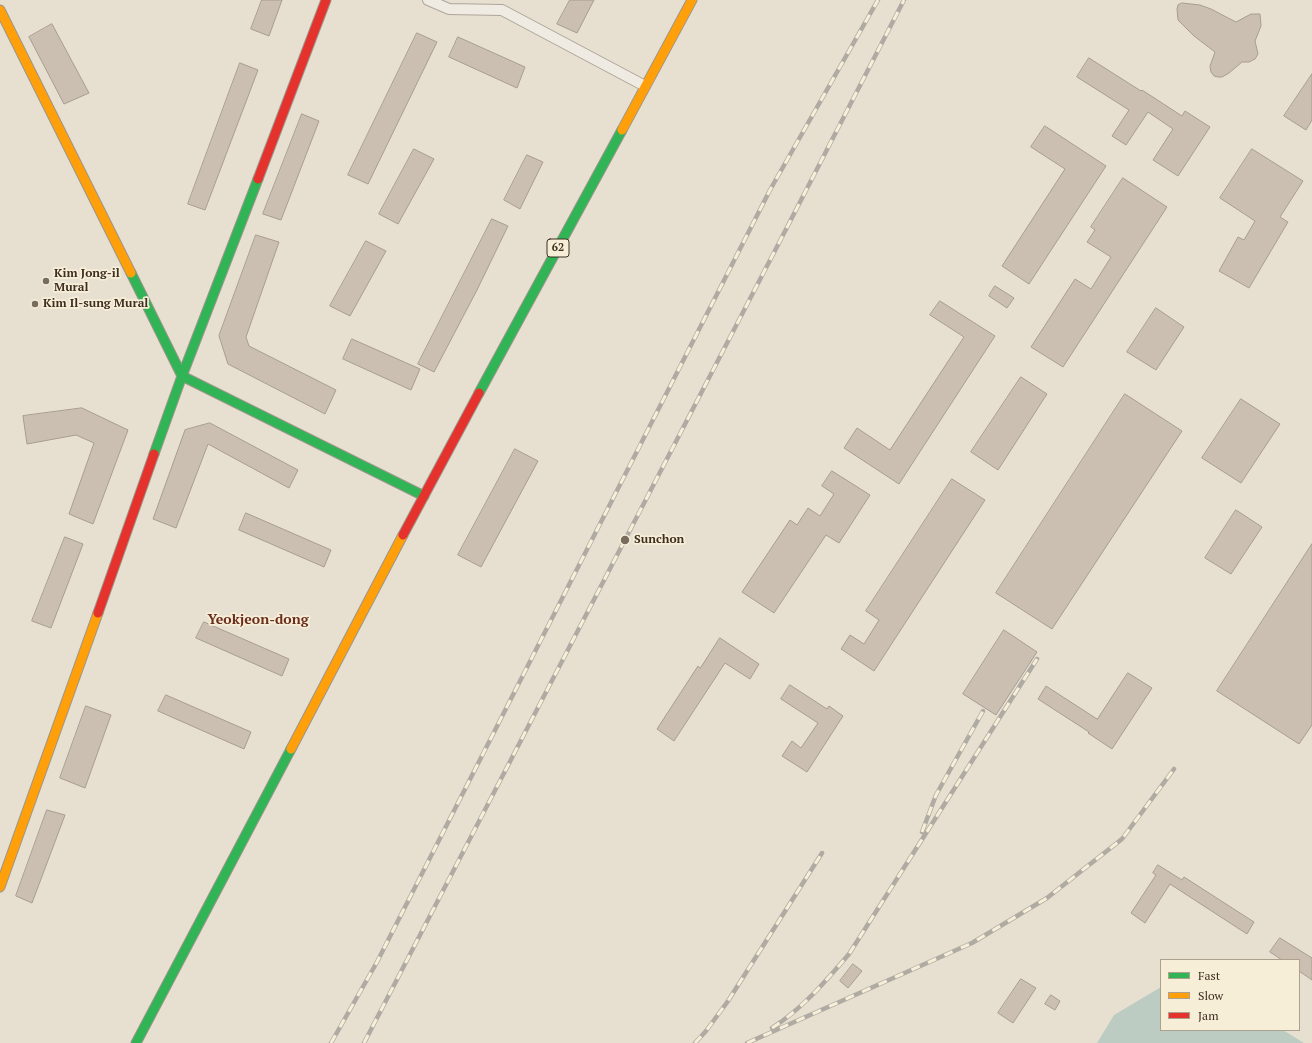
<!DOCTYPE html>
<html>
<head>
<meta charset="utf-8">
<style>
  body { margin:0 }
  #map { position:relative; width:1312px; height:1043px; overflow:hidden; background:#e7e0d1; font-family:"PT Serif",serif }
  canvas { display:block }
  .legend { position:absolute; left:1160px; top:959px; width:140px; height:72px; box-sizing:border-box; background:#f7eed8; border:1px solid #ada18e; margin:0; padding:5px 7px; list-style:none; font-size:12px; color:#3d2e20 }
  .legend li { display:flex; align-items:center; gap:8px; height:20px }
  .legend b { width:20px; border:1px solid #ada18e }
</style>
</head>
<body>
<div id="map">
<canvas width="1312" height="1043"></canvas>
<ul class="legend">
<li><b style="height:5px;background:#30b455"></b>Fast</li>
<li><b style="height:5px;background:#ff9f0a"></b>Slow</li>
<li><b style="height:5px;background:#e5322d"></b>Jam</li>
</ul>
</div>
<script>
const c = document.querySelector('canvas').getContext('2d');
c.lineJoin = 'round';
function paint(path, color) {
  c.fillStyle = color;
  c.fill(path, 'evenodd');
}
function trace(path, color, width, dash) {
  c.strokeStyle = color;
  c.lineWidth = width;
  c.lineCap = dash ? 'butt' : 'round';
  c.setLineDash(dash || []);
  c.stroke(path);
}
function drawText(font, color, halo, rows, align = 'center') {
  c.font = font + ' "PT Serif",serif';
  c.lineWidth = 3.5;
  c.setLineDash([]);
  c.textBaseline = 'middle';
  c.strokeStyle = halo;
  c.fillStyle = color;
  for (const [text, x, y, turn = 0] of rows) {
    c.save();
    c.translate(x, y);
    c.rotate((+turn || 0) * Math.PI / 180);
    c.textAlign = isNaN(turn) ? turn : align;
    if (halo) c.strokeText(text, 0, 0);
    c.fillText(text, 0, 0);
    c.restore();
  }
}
paint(new Path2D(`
  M1161,987v43h122l21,13h-207l17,-28z`), '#bcccc2');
const building = new Path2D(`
  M262,0h20l-13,36 -18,-7z
  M570,0h24l-17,33 -20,-9z
  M1182,3l18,2 11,4 25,13 15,-8h9l1,12 -6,15 3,13 -3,5 -6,3h-7l-13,11 -7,4h-4l-4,-1 -3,-4 -1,-6 5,-14 -21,-16 -16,-16 -1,-11 1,-4z
  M52,24l37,69 -25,11 -35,-67z
  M417,33l20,9 -69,142 -20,-9z
  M458,37l67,30 -8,21 -68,-31z
  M1089,58l52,33 1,-1 40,26 3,-5 25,16 -32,49 -25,-16 20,-31 -25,-17 -22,33 -14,-9 17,-26 -52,-33z
  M240,63l18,7 -53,140 -17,-6z
  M1312,74v46l-6,10 -22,-14z
  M302,114l17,7 -38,99 -18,-6z
  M1045,126l61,40 -77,118 -27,-18 63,-97 -34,-22z
  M414,149l20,10 -36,65 -19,-10z
  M1252,149l51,32 -23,36 8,5 -39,66 -30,-17 19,-34 6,3 11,-19 -35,-23z
  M527,155l16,7 -23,47 -16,-9z
  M1123,178l44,29 -104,160 -32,-20 44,-68 16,10 20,-32 -24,-15 8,-12 -4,-3z
  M492,219l16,7 -31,64 -43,82 -16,-8z
  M256,235l23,7 -33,95 3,9 87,44 -11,24 -97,-50 -9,-28z
  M366,241l20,10 -36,65 -20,-10z
  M995,286l19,12 -7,10 -18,-12z
  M940,301l55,35 -96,148 -55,-36 13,-20 33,22 74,-113 -34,-22z
  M1156,308l28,19 -28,43 -29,-18z
  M352,339l68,30 -9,21 -68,-31z
  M1021,377l26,17 -49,76 -27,-18z
  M1125,394l57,37 -130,198 -56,-36z
  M1241,399l39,25 -39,59 -39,-25z
  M82,408l46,22 -35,94 -24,-10 25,-71 -18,-8 -49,9 -4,-28z
  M210,423l88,47 -9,18 -81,-44 -32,84 -23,-9 32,-89z
  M515,449l23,12 -57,106 -23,-12z
  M832,471l38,24 -31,48 -13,-8 -52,78 -32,-21 48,-72 7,5 11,-17 12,8 14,-22 -12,-8z
  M952,479l33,21 -111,171 -33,-22 9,-14 14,9 15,-24 -13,-9z
  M1236,510l26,17 -31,47 -26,-16z
  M246,513l85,37 -7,17 -85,-37z
  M65,537l18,7 -32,84 -19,-7z
  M1312,544v181l-13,19 -82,-53z
  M204,622l85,37 -7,17 -86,-38z
  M1004,630l33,22 -41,63 -33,-21z
  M720,638l39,26 -9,15 -25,-16 -51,78 -17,-12 41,-63 2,2z
  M1128,673l24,15 -40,61 -24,-16 1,-1 -51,-33 8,-13 51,33z
  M790,685l37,24 2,-3 14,10 -36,56 -25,-16 10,-15 9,7 17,-25 -37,-24z
  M166,695l85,37 -7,17 -86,-38z
  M86,706l25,9 -26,73 -25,-10z
  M47,810l18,5 -33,88 -16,-7z
  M1158,865l24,15 2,-3 70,45 -7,12 -77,-50 -25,39 -14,-10 25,-38 -3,-2z
  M1280,938l32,20v22l-13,-9v-11h-17l-12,-8z
  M853,964l9,7 -14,17 -8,-7z
  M1021,979l15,9 -23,35 -15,-10z
  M1051,995l9,6 -5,9 -10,-6z`);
paint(building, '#cbbfb2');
trace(building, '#a89c90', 1);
const street = new Path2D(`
  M428,0l21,9 53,1 143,76`);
const fast = new Path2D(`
  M131,273l51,103 242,120
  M479,393l143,-263
  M154,454l28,-78 76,-197
  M136,1043l155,-294`);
const slow = new Path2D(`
  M0,10l131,263
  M622,130l70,-130
  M291,749l112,-214
  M0,887l98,-274`);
const jam = new Path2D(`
  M258,179l68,-179
  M403,535l76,-142
  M98,613l56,-159`);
trace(street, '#ada599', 12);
trace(fast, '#9c958a', 11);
trace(slow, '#9c958a', 11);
trace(jam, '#9c958a', 11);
trace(street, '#efebe3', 10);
trace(fast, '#30b455', 9);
trace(slow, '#ff9f0a', 9);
trace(jam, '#e5322d', 9);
const rail = new Path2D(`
  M922,832l14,-37 47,-84
  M772,1028c30,-19 54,-47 77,-74l188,-295
  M331,1043l46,-81 393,-772 108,-190
  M364,1043l417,-804 123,-239
  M695,1043l11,-12 22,-30 94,-148
  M747,1043l225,-100 75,-45 75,-59 52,-70`);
trace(rail, '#afaaa2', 4.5);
trace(rail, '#f7eed8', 3, [9]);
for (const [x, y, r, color] of [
  [46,281,4,"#786c5e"],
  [35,304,4,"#786c5e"],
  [625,540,5,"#786c5e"]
]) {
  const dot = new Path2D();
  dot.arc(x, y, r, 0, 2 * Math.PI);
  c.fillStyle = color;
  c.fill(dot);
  trace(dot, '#f7eed8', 1.5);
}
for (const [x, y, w] of [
  [558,248,22]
]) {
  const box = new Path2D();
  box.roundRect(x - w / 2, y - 9, w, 18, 3);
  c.fillStyle = '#f7eed8';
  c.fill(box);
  trace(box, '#3d2e20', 1);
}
drawText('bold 11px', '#3d2e20', null, [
  ["62",558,248]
]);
drawText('bold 12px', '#3d2e20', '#f7eed8', [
  ["Kim Jong-il",54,274],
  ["Mural",54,288],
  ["Kim Il-sung Mural",43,304],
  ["Sunchon",634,540]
], 'left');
drawText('bold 14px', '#6b2e1e', '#f7eed8', [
  ["Yeokjeon-dong",258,620]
]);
</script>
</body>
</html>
